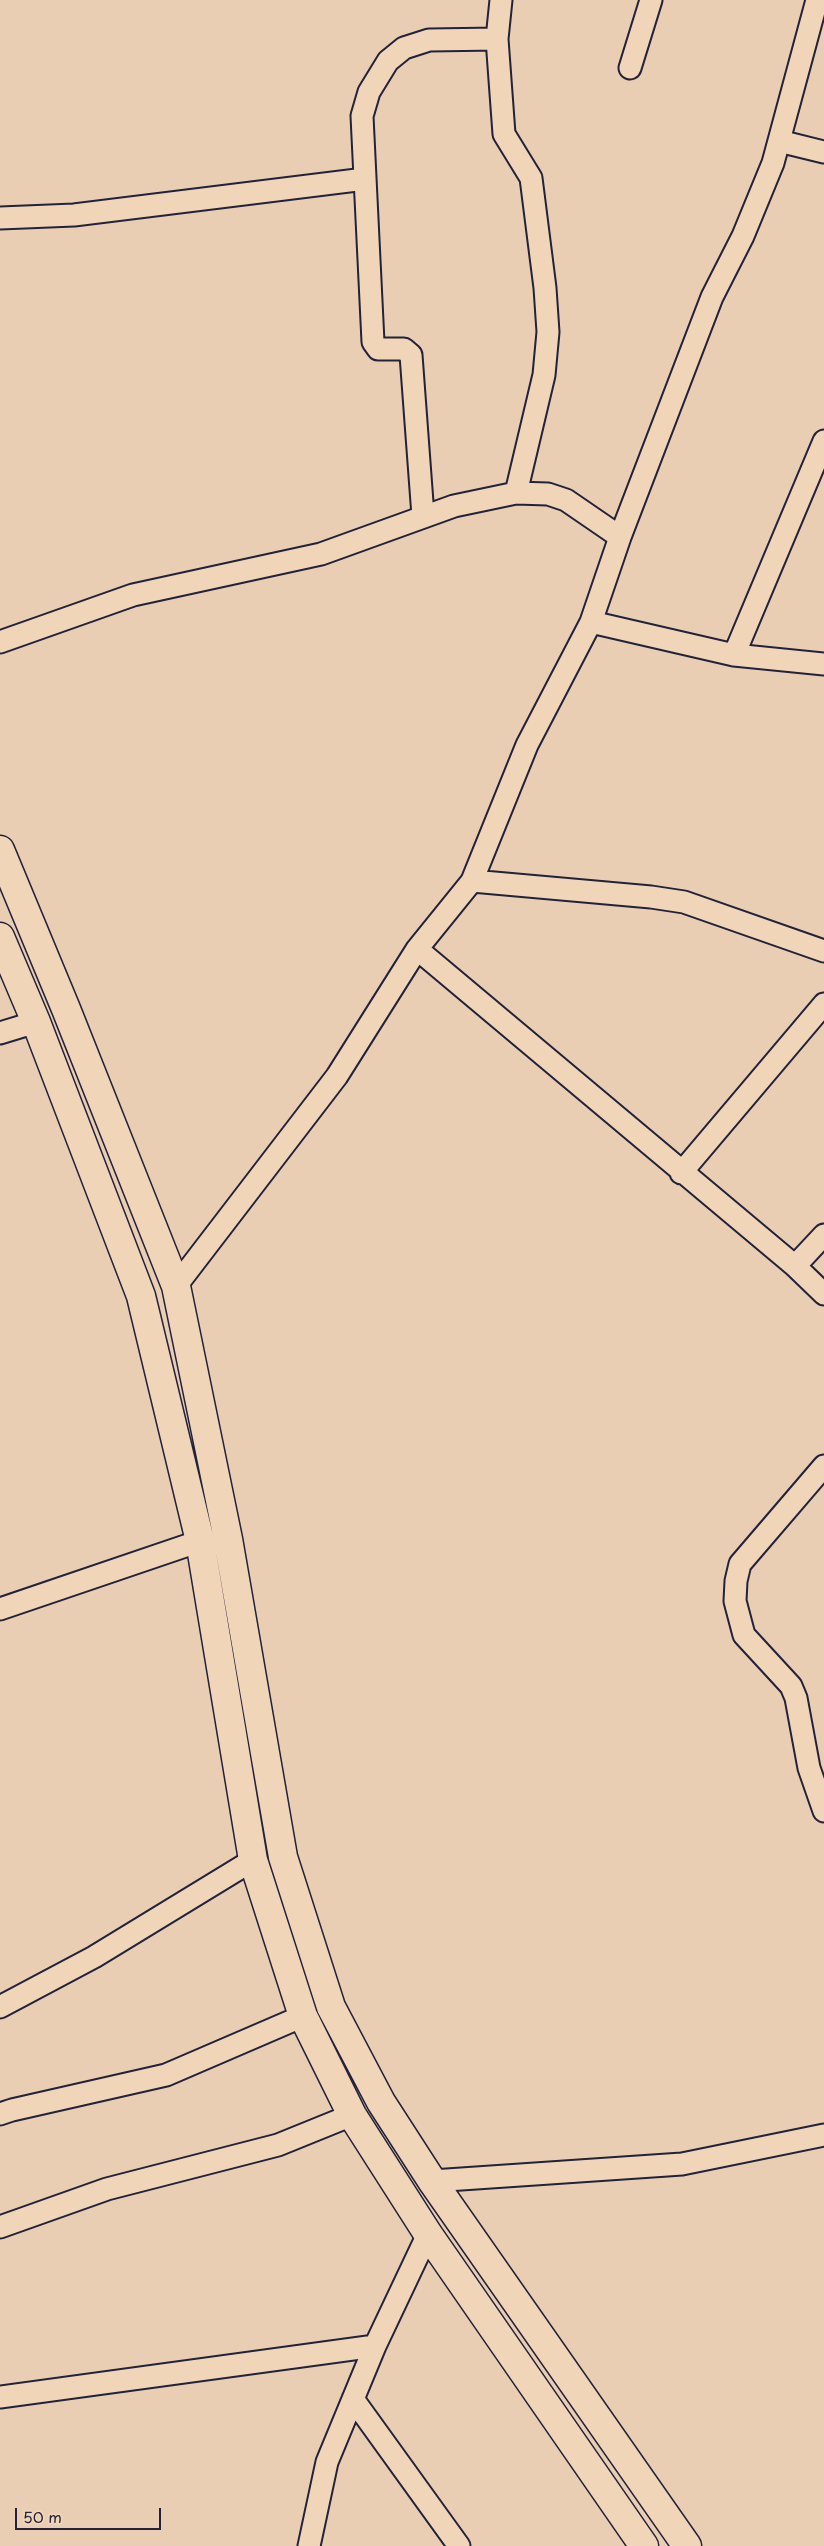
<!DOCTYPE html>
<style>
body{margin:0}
#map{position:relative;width:824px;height:2546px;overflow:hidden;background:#e9ceb3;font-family:"Playpen Sans",sans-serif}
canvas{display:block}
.scale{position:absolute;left:15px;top:2508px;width:146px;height:22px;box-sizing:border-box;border:2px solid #22223b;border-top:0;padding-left:6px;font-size:15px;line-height:18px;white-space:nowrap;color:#22223b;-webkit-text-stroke:4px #f1d5b8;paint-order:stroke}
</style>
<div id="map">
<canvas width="824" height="2546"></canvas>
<div class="scale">50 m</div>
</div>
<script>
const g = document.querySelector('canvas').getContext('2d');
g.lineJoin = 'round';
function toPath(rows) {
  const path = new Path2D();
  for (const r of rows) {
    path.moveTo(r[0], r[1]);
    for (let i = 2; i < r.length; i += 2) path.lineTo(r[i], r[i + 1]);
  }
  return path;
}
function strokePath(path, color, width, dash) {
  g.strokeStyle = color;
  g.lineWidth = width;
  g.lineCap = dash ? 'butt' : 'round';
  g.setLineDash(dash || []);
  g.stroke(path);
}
const minor = toPath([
 [501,0,497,39,504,134,531,178,545,288,548,332,544,375,516,493],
 [630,68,651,0],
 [779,141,824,152],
 [0,218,74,215,365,179],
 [423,516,411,355,404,349,378,349,373,342,362,116,369,92,388,61,404,48,429,40,497,39],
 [591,622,734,655,824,664],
 [0,642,133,595,321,554,454,506,516,493,548,494,566,500,620,537],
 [734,655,824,441],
 [472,881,651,897,684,902,824,951],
 [417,949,795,1266,824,1294],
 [0,1033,36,1022],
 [681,1173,824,1004],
 [795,1266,824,1235],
 [176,1286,337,1076,417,949,472,881,527,745,591,622,620,537,712,297,743,236,773,163,817,0],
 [824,1466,740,1564,736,1581,735,1601,744,1635,791,1686,796,1698,809,1768,824,1811],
 [0,1609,200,1541],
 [0,2007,94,1957,253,1860],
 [0,2114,12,2110,166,2075,303,2016],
 [432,2181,682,2164,824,2135],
 [0,2227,107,2189,278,2145,352,2115],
 [0,2397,375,2346],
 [353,2399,459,2546],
 [309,2546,327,2462,375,2346,428,2234]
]);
const tertiary = toPath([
 [0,850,66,1009,176,1286,228,1539,283,1857,331,2007,381,2102,432,2181,687,2546],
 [0,937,36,1022,141,1296,200,1541,253,1860,303,2016,352,2115,428,2234,644,2546]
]);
strokePath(minor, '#22223b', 25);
strokePath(tertiary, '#22223b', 31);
strokePath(minor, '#f1d5b8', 21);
strokePath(tertiary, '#f1d5b8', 28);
</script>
